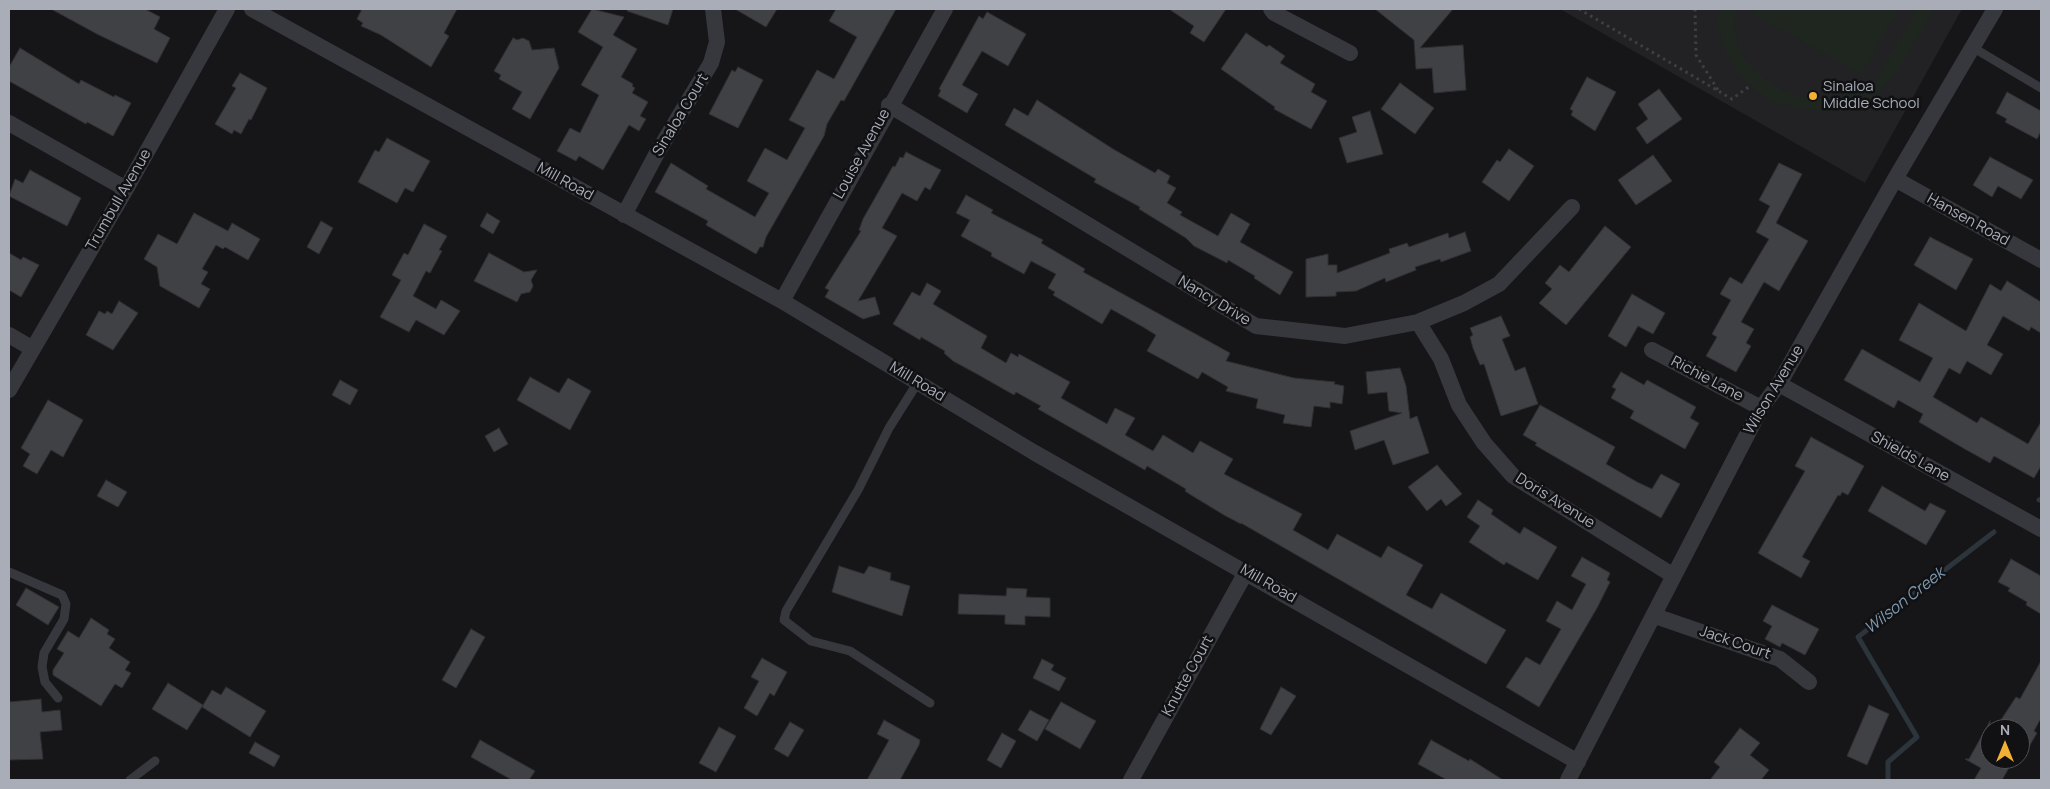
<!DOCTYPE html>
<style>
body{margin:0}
#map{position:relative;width:2050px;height:789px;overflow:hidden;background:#161618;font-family:Manrope,sans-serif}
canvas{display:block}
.frame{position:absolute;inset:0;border:10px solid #a8adb8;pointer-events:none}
.north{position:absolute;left:1980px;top:719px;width:50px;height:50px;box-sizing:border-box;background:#111113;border:1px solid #4d4f55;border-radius:50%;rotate:0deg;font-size:14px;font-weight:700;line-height:20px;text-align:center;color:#a8adb8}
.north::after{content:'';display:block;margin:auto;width:18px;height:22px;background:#f2b134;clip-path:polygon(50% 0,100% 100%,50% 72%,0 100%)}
</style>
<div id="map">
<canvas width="2050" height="789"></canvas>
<div class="frame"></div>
<div class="north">N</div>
</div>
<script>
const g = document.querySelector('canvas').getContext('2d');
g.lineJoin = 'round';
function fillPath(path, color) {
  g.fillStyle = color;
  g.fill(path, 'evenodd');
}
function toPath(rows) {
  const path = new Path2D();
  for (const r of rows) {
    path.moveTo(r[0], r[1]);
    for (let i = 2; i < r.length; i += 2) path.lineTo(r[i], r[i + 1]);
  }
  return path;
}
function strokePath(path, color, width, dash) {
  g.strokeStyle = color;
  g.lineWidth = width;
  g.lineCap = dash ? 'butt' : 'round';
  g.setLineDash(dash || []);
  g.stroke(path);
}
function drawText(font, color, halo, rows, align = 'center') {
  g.font = font + ' Manrope,sans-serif';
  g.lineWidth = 5;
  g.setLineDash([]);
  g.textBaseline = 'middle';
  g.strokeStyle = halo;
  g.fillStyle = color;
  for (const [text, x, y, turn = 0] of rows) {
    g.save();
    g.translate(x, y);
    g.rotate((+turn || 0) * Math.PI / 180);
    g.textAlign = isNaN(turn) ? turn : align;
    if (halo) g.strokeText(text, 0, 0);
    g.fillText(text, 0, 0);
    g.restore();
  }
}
const built = toPath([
 [1560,9,1962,9,1865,183]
]);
const green = toPath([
 [1719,9,1737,9,1734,23,1737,41,1745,59,1761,76,1778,88,1799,96,1821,99,1863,90,1878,78,1917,9,1934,9,1898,71,1871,100,1845,109,1822,112,1775,103,1756,91,1737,71,1725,51,1717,25],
 [1755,9,1898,9,1862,74,1752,14]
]);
const stream = toPath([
 [2039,500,2041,499],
 [1888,780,1888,762,1917,737,1858,637,1994,532]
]);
const building = toPath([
 [51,9,145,9,160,17,154,29,170,38,157,63,97,34,51,9],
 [362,9,457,9,444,33,449,36,431,67,381,35,361,26,363,23,357,19,362,9],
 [592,9,624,17,613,35,637,49,621,77,633,84,632,86,635,88,632,93,648,102,640,116,646,119,639,131,629,125,603,170,579,156,576,161,557,151,570,128,580,133,599,95,581,85,603,47,578,32,592,9],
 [628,9,673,9,668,25,627,11,628,9],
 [735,9,777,9,766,27,735,9],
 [836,9,896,9,844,101,841,100,827,124,824,136,766,237,763,247,760,247,756,254,706,225,708,221,655,192,671,163,708,186,706,189,755,217,769,193,747,181,765,148,787,160,805,128,789,120,817,70,834,79,857,37,829,21,836,9],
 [1169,9,1226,9,1204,42,1190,33,1194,26,1169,9],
 [1375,9,1453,9,1420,48,1463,45,1466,90,1434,93,1432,68,1416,69,1414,40,1375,9],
 [987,12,1026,34,1008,66,982,51,962,85,978,94,967,113,938,96,941,90,939,89,979,16,983,19,987,12],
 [1246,33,1267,47,1269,45,1285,56,1280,63,1315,84,1311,92,1327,101,1311,129,1274,109,1275,107,1221,69,1246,33],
 [513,38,517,40,523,38,529,41,532,50,554,48,559,68,530,119,512,109,522,92,499,79,501,75,494,71,513,38],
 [20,48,79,84,81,80,114,97,115,95,131,103,113,136,87,122,86,124,9,81,9,67,20,48],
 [738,67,763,80,738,128,709,114,732,70,735,72,738,67],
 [240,73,267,88,251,120,249,119,241,134,234,130,232,134,215,124,236,88,232,86,240,73],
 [1587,77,1616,92,1595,131,1571,115,1573,111,1570,109,1587,77],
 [1400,83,1434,108,1415,134,1381,109,1400,83],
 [1659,89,1682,119,1647,144,1636,128,1648,119,1638,104,1659,89],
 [2007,92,2041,111,2041,131,2037,139,2005,122,2007,119,1996,113,2007,92],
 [1037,100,1113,149,1155,173,1158,169,1170,176,1167,183,1176,188,1167,203,1182,212,1180,215,1218,236,1231,213,1250,224,1240,242,1293,272,1280,295,1254,278,1255,276,1228,260,1227,263,1194,246,1186,238,1139,209,1140,207,1094,182,1096,179,1005,125,1014,108,1028,116,1037,100],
 [1370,111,1383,154,1347,163,1339,138,1357,132,1352,117,1370,111],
 [387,138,430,161,413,192,405,188,397,203,358,182,375,150,379,152,387,138],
 [1509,149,1534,166,1509,201,1482,182,1497,160,1500,162,1509,149],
 [906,152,941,170,930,190,925,187,917,201,902,193,882,228,897,236,858,301,875,297,880,314,863,319,825,297,829,290,825,288,861,231,859,230,863,219,893,166,895,167,900,157,903,158,906,152],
 [1653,155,1672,181,1636,205,1618,180,1653,155],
 [1990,157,2033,180,2021,199,1998,186,1992,197,1973,185,1990,157],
 [1779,163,1802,174,1776,223,1808,241,1779,291,1764,282,1741,322,1754,329,1746,343,1751,346,1736,372,1706,356,1717,337,1712,334,1731,300,1720,294,1730,277,1742,284,1769,239,1756,232,1770,206,1759,200,1779,163],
 [30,170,81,198,67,226,9,196,15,179,23,183,30,170],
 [966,195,993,210,991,213,1043,240,1041,243,1085,269,1083,272,1230,353,1226,361,1294,378,1335,382,1334,384,1344,386,1342,404,1330,402,1330,408,1314,406,1311,427,1283,423,1285,415,1256,408,1258,399,1226,391,1228,387,1202,372,1198,379,1147,351,1156,335,1143,327,1111,309,1102,324,1053,295,1055,292,1048,288,1056,274,1031,261,1024,274,991,256,992,253,961,236,970,220,956,213,966,195],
 [194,213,228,231,232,223,260,239,248,260,225,247,223,249,216,245,202,269,208,272,201,284,210,289,199,308,160,286,157,267,144,259,158,234,177,244,194,213],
 [487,213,500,221,493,234,480,226,487,213],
 [321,221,333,228,319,254,307,247,321,221],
 [424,224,447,236,439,250,442,251,430,273,426,271,413,296,436,309,441,300,460,311,444,335,416,320,409,332,380,317,401,280,392,275,404,253,408,255,424,224],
 [1605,226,1631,247,1566,325,1539,303,1552,289,1545,283,1560,265,1569,272,1605,226],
 [1465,232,1471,251,1441,262,1440,259,1415,267,1416,270,1386,282,1385,278,1356,291,1336,292,1336,296,1306,297,1306,259,1328,254,1328,265,1337,265,1337,273,1390,253,1389,249,1407,243,1409,247,1448,233,1449,238,1465,232],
 [1930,237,1973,259,1956,290,1914,265,1930,237],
 [9,253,21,260,23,257,39,265,21,297,9,290,9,253],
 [489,253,524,272,537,270,531,280,533,286,530,292,521,294,517,302,474,281,489,253],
 [2007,281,2041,302,2041,333,2031,327,2029,331,2003,316,1987,345,2003,354,1991,375,1967,361,1960,374,1949,368,1933,397,1977,423,1981,417,2028,444,2041,422,2041,466,2034,478,1994,456,1990,463,1963,448,1919,422,1923,414,1898,400,1894,408,1844,380,1862,349,1920,382,1933,358,1899,340,1919,303,1966,331,1990,284,2001,291,2007,281],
 [927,283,941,291,933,304,987,336,981,348,1006,363,1011,353,1018,357,1019,354,1070,382,1061,398,1107,424,1115,408,1135,418,1125,435,1153,451,1163,435,1193,453,1200,441,1233,459,1224,474,1302,514,1293,530,1328,550,1337,534,1381,558,1388,546,1423,565,1406,595,1432,609,1441,593,1506,630,1486,664,1241,523,1241,524,1224,515,1191,495,1185,491,1186,489,1147,466,1145,470,1038,409,1041,406,1016,392,1014,395,977,374,953,361,944,353,945,351,921,337,920,340,893,324,912,292,920,296,927,283],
 [1632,294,1665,313,1653,334,1638,326,1626,347,1608,336,1632,294],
 [119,301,138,313,113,350,86,335,99,311,105,314,107,311,112,314,119,301],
 [1501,316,1510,336,1502,339,1515,371,1525,367,1538,404,1501,416,1484,364,1480,365,1473,348,1470,337,1473,335,1470,328,1501,316],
 [1400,368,1406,386,1410,419,1417,416,1429,453,1393,465,1384,440,1355,450,1350,431,1402,413,1389,411,1387,392,1368,394,1366,372,1400,368],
 [1621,372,1644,385,1647,380,1696,407,1690,418,1699,423,1685,449,1630,418,1634,411,1611,398,1616,389,1612,387,1621,372],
 [530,377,559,393,568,378,591,391,570,430,517,400,530,377],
 [340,380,358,390,350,405,332,395,340,380],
 [48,400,83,420,63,457,51,450,37,474,23,466,30,454,21,448,48,400],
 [1540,405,1615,447,1606,464,1637,482,1652,489,1661,474,1680,484,1661,518,1545,451,1535,445,1537,443,1523,435,1540,405],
 [499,428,508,444,494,452,485,436,499,428],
 [1811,437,1864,466,1848,495,1842,492,1840,496,1838,495,1802,557,1810,561,1801,578,1758,553,1805,471,1795,466,1811,437],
 [1437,465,1462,494,1446,506,1441,499,1427,511,1408,487,1437,465],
 [106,480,127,492,118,507,97,496,106,480],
 [1882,486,1925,511,1930,503,1946,511,1926,545,1868,511,1882,486],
 [1478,500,1493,510,1491,514,1520,534,1524,527,1557,547,1538,580,1506,562,1504,565,1469,542,1480,526,1467,517,1478,500],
 [1582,557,1610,573,1607,580,1610,582,1597,608,1539,707,1506,687,1526,657,1540,665,1561,629,1546,621,1557,601,1572,610,1586,584,1571,576,1582,557],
 [2011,559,2041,576,2041,614,2026,605,2027,602,2008,591,2010,588,1998,582,2011,559],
 [839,566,864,574,869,566,891,573,890,580,910,586,902,616,832,592,839,566],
 [26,588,59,607,48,625,16,605,26,588],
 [1007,588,1027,589,1026,597,1050,598,1050,617,1025,616,1025,625,1005,624,1005,615,958,614,959,594,1006,596,1007,588],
 [1772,605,1819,629,1805,655,1782,643,1780,647,1765,639,1772,626,1763,621,1772,605],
 [91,618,109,630,107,634,115,639,109,648,130,662,125,670,131,673,122,688,115,684,101,706,53,675,53,670,64,653,57,649,68,631,79,638,91,618],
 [471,629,485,637,456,688,442,680,471,629],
 [762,658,787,672,774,696,770,693,757,716,744,708,759,681,751,677,762,658],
 [1042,659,1054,665,1051,670,1066,678,1059,691,1033,678,1042,659],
 [2041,661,2041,718,2034,731,2037,733,2020,762,2020,729,1995,729,2016,697,2020,699,2041,661],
 [168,683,203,705,187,730,152,709,168,683],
 [226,687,266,711,250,737,202,707,212,690,221,695,226,687],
 [1281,687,1296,696,1271,735,1260,729,1281,687],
 [41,699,42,712,60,710,62,730,40,732,43,759,9,760,9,702,41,699],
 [1061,702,1096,721,1080,749,1045,729,1061,702],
 [1869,705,1889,714,1867,765,1847,756,1869,705],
 [1030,710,1049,720,1037,741,1018,730,1030,710],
 [884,720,920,740,919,745,900,780,867,780,889,740,877,734,884,720],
 [1990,721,1990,759,2014,759,2002,780,1974,780,1981,768,1965,759,1969,759,1990,721],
 [790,722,804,730,788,757,774,749,790,722],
 [719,727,736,736,716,772,699,763,719,727],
 [1740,728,1760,743,1750,755,1769,770,1761,780,1710,780,1720,767,1714,762,1740,728],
 [1002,733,1016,741,1001,768,987,760,1002,733],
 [480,740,535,771,529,780,512,780,471,757,480,740],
 [1431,740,1469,761,1470,759,1503,780,1447,780,1418,764,1431,740],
 [255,742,280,756,274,767,249,753,255,742]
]);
const path = toPath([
 [1579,9,1732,99,1750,86],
 [1695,9,1696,55,1718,90]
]);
const service = toPath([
 [1972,47,2041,88],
 [918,382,889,428,858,490,786,611,784,620,811,641,850,651,930,703],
 [9,572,62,595,66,604,64,619,44,653,42,667,45,682,58,698],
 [130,780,155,761]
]);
const minor = toPath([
 [252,9,782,301,1035,453,1578,762],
 [1271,9,1274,13,1350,53],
 [889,105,1256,326,1345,336,1418,322,1464,303,1499,284,1572,207],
 [9,123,126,189],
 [1895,179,2041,260],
 [624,215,657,153,711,63,717,42,713,9],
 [782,301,945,9],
 [1418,322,1441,359,1459,405,1484,443,1513,476,1674,576],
 [9,335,33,349],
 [1652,350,1761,408],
 [1779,384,2041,529],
 [9,390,126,189,227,9],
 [1655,616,1780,659,1809,682],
 [1131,780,1246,572],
 [1568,780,1761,408,1779,384,1895,179,1995,9]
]);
const markers = [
 [1813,96,5,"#f2b134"]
];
const poiNames = [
 ["Sinaloa",1823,87],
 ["Middle School",1823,104]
];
const streetNames = [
 ["Sinaloa Court",681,115,-59],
 ["Louise Avenue",862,154,-61],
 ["Mill Road",565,182,29],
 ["Trumbull Avenue",119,200,-60],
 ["Hansen Road",1968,220,29],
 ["Nancy Drive",1214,301,31],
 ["Richie Lane",1707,379,28],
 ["Mill Road",917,382,31],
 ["Wilson Avenue",1774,390,-59],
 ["Shields Lane",1910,457,29],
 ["Doris Avenue",1555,501,32],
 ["Mill Road",1268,584,30],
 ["Jack Court",1735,643,19],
 ["Knutte Court",1188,676,-61]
];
const waterNames = [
 ["Wilson Creek",1905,601,-38]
];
fillPath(built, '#222225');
fillPath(green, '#1e261f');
strokePath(stream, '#2c353c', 5);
fillPath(building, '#404145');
strokePath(building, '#303034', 1);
strokePath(path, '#3d3f44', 3, [2.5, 4]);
strokePath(service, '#37383d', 9);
strokePath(minor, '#37383d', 16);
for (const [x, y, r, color] of markers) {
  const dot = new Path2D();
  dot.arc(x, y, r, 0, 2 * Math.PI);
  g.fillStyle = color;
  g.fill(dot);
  strokePath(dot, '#111113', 2);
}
drawText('15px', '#a8adb8', '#111113', poiNames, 'left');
drawText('15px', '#a8adb8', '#111113', streetNames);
drawText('italic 16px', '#7f9bb3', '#111113', waterNames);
</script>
